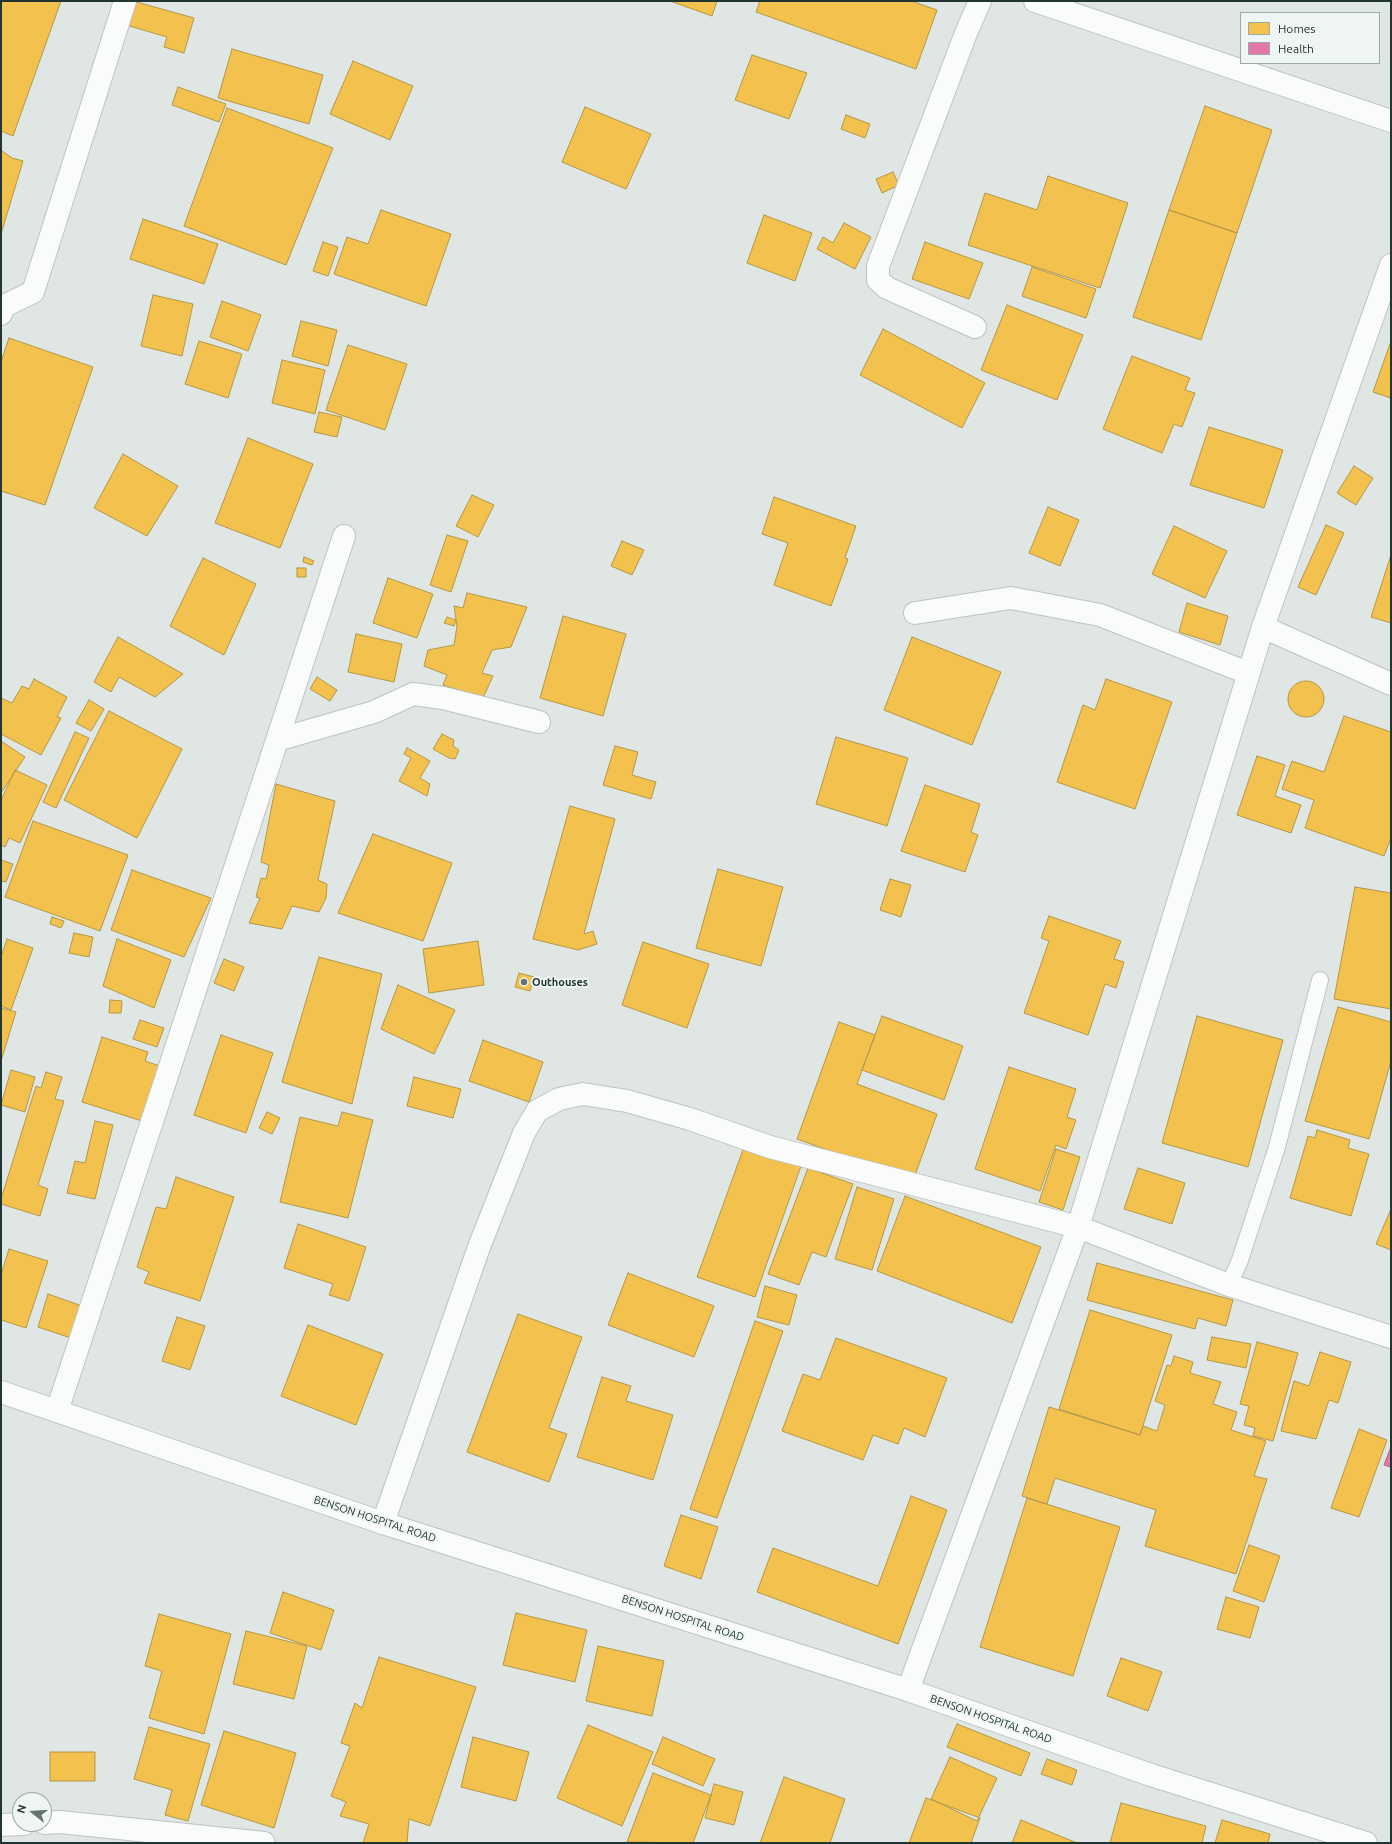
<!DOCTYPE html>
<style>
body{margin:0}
#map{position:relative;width:1392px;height:1844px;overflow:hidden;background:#e0e6e4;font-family:Ubuntu,sans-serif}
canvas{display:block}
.frame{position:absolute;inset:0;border:2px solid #213633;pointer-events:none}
.legend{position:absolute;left:1240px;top:12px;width:140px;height:52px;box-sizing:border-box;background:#eef5f2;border:1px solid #9ca9a6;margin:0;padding:5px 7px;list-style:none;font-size:12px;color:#213633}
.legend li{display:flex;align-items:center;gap:8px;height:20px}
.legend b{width:20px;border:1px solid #9ca9a6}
.north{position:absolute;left:12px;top:1792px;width:40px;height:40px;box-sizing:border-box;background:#eef5f2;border:1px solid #9ca9a6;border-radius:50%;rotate:287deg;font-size:11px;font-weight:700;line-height:16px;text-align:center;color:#213633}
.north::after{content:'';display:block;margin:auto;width:14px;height:18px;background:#647471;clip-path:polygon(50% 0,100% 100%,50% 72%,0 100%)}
</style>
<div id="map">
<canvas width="1392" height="1844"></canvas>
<div class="frame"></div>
<ul class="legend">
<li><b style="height:11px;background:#f2c14e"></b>Homes</li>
<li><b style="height:11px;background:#e377a8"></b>Health</li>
</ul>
<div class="north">N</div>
</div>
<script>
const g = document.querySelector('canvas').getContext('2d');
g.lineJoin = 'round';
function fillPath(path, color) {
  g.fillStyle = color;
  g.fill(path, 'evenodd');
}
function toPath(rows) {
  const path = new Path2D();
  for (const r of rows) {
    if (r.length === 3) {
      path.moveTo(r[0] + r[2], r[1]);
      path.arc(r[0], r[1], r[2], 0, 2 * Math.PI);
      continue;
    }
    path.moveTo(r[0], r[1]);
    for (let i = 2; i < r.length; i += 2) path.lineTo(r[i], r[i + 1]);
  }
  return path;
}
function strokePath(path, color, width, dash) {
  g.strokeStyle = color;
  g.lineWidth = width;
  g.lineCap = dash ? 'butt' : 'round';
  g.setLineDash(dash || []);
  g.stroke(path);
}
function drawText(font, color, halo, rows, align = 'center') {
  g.font = font + ' Ubuntu,sans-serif';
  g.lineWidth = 4;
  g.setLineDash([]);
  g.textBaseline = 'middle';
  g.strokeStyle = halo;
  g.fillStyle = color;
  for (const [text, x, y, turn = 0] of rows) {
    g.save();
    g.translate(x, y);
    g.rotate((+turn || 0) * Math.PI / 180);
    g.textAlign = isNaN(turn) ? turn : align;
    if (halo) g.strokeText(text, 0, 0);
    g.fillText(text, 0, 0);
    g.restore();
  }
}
const homes = toPath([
 [1,1,61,1,13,136,1,131,1,1],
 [133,1,194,18,184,53,164,47,167,37,126,25,133,1],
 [670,1,717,1,712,16,670,1],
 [760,1,911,1,937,10,916,69,756,12,760,1],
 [232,49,323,75,309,124,218,98,232,49],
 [752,55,807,73,789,119,735,100,752,55],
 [353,61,413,86,390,140,330,114,353,61],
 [178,87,226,104,219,122,172,105,178,87],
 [1205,106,1272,130,1237,233,1169,210,1205,106],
 [585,107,651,134,626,189,562,162,585,107],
 [227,108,333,148,286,265,184,226,227,108],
 [846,115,870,124,865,138,841,129,846,115],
 [1,150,12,158,23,161,1,234,1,150],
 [893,172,899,185,882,193,876,179,893,172],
 [1048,176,1128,203,1100,288,968,245,985,193,1037,210,1048,176],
 [381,210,451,234,426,306,334,274,347,237,368,244,381,210],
 [1169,210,1237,233,1201,340,1133,317,1169,210],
 [764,215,812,233,795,281,747,263,764,215],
 [143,219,218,244,204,284,130,259,143,219],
 [844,223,871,237,855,269,817,249,823,237,833,243,844,223],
 [323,242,338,247,328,276,313,271,323,242],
 [925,242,983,263,969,299,912,279,925,242],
 [1032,267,1096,289,1086,318,1022,296,1032,267],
 [153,295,193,304,182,356,141,346,153,295],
 [222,301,261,315,248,351,210,337,222,301],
 [1007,305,1083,335,1057,400,981,370,1007,305],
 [301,321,337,330,328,366,292,356,301,321],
 [883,329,985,383,962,428,860,375,883,329],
 [9,338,93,367,45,505,1,491,1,362,9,338],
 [199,341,242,354,228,398,185,384,199,341],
 [1391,341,1391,398,1373,392,1391,341],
 [348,345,407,364,385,430,326,410,348,345],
 [1132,356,1190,378,1185,390,1195,393,1182,427,1174,424,1162,453,1103,429,1132,356],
 [282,360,325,370,315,414,272,403,282,360],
 [319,412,342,417,337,437,314,432,319,412],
 [1209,427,1283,450,1264,508,1190,485,1209,427],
 [248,438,313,464,280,548,215,523,248,438],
 [123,454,178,486,147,536,94,508,123,454],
 [1354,466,1373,478,1356,505,1337,493,1354,466],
 [472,495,494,505,478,537,456,526,472,495],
 [774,497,856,526,845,558,848,559,831,606,774,585,788,543,762,534,774,497],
 [1048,507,1079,520,1060,566,1029,553,1048,507],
 [1326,525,1344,533,1316,595,1298,587,1326,525],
 [1174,526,1227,551,1205,598,1152,574,1174,526],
 [447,535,468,541,451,592,430,585,447,535],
 [622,541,644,550,632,575,611,566,622,541],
 [1391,555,1391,623,1371,617,1391,555],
 [304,557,314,561,312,565,303,562,304,557],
 [203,558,256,584,224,655,170,626,203,558],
 [297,568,306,568,306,577,297,577,297,568],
 [388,578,433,594,417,638,373,623,388,578],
 [467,593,527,607,511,647,492,650,482,673,493,676,483,698,443,685,447,675,424,666,428,650,454,645,457,626,454,606,463,608,467,593],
 [1187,603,1228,616,1220,645,1179,632,1187,603],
 [563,616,626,634,603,716,540,698,563,616],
 [447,617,456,620,454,626,444,623,447,617],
 [356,634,402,644,394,682,348,672,356,634],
 [118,637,183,674,155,697,119,677,111,692,94,682,118,637],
 [912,637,1001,672,972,745,884,710,912,637],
 [317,677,337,690,330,701,310,689,317,677],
 [34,679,67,697,57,717,61,718,41,755,1,734,1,698,12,703,22,686,29,689,34,679],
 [1106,679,1172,702,1135,809,1057,782,1083,705,1095,710,1106,679],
 [1306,699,18],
 [89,700,104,709,91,731,76,723,89,700],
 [109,711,182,749,137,838,64,800,109,711],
 [1344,716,1391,732,1391,838,1384,856,1305,828,1314,800,1282,789,1292,761,1324,772,1344,716],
 [75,732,89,738,56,808,43,802,75,732],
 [442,734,454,740,453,746,459,750,455,759,449,758,433,749,442,734],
 [836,737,908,758,887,826,816,804,836,737],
 [1,741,25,757,1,793,1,741],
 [615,746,638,752,632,775,656,782,651,799,603,785,615,746],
 [407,748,430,761,420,778,430,784,427,796,399,781,411,758,404,754,407,748],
 [1257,756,1285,765,1275,796,1301,805,1291,833,1237,815,1257,756],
 [15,770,47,785,20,843,9,838,5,847,1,845,1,800,15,770],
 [276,784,335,801,318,880,327,884,326,898,319,912,292,906,282,929,249,923,260,898,256,897,261,878,266,879,269,865,261,862,276,784],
 [925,785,980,804,971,832,978,835,965,872,901,851,925,785],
 [570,806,615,819,584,934,593,931,597,944,578,950,533,939,570,806],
 [33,821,128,855,100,931,5,897,33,821],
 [373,834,452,863,423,941,338,913,373,834],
 [1,860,13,864,6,882,1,881,1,860],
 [718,869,783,887,761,966,696,948,718,869],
 [132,870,211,898,184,957,111,930,132,870],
 [890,879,911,885,901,917,880,910,890,879],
 [1355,887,1391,893,1391,1009,1334,999,1355,887],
 [1049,916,1121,941,1114,959,1124,962,1116,988,1105,984,1088,1035,1024,1013,1049,941,1041,938,1049,916],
 [52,917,64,921,61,928,50,924,52,917],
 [74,933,93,937,89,957,69,953,74,933],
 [7,939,33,948,11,1010,1,1006,1,957,7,939],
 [117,939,171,960,154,1008,103,986,117,939],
 [478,941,484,985,429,993,423,949,478,941],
 [643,942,709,964,687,1028,622,1005,643,942],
 [319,957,382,974,352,1104,282,1082,319,957],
 [224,959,244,967,234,991,214,983,224,959],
 [519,973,534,977,530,991,515,987,519,973],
 [398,985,455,1010,434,1054,381,1029,398,985],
 [110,1000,122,1001,121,1013,109,1013,110,1000],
 [1338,1007,1391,1022,1391,1061,1369,1139,1305,1121,1338,1007],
 [1,1008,16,1012,1,1061,1,1008],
 [882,1016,963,1046,944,1100,862,1070,882,1016],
 [1197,1016,1283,1040,1248,1167,1162,1143,1197,1016],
 [140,1020,164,1028,157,1047,133,1039,140,1020],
 [839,1022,875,1035,857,1084,937,1114,913,1181,797,1139,839,1022],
 [221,1035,273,1053,246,1133,194,1115,221,1035],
 [102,1037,148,1052,145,1061,160,1066,142,1121,82,1102,102,1037],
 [483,1040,543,1062,529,1102,469,1081,483,1040],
 [1009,1067,1076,1089,1067,1117,1076,1120,1066,1149,1056,1145,1040,1191,975,1169,1009,1067],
 [11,1070,35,1077,25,1112,1,1105,11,1070],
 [46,1072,62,1077,55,1099,64,1101,38,1185,48,1189,40,1216,1,1204,1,1199,36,1086,41,1088,46,1072],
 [414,1077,461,1089,453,1118,407,1106,414,1077],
 [267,1112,280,1118,272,1134,259,1128,267,1112],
 [342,1112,373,1120,348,1218,280,1202,300,1117,338,1126,342,1112],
 [95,1121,113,1125,95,1199,67,1193,75,1161,85,1163,95,1121],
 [1317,1130,1350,1140,1348,1148,1369,1154,1351,1216,1290,1198,1308,1136,1315,1138,1317,1130],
 [744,1147,801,1166,755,1297,697,1277,744,1147],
 [1056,1149,1080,1157,1063,1210,1039,1202,1056,1149],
 [808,1168,853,1184,826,1257,812,1252,799,1285,768,1274,808,1168],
 [1138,1168,1185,1183,1172,1224,1124,1209,1138,1168],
 [176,1177,234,1197,200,1301,144,1283,149,1272,137,1267,156,1207,166,1209,176,1177],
 [857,1187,894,1199,872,1270,835,1259,857,1187],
 [905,1196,1041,1247,1012,1323,877,1271,905,1196],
 [1391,1209,1391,1250,1376,1244,1391,1209],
 [298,1224,366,1247,349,1301,329,1295,333,1284,284,1268,298,1224],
 [9,1249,48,1261,26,1328,1,1320,1,1275,9,1249],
 [1097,1263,1233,1300,1226,1326,1198,1318,1195,1329,1087,1300,1097,1263],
 [628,1273,714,1306,694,1357,608,1325,628,1273],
 [765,1286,797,1295,789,1325,757,1317,765,1286],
 [48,1294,85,1307,74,1339,38,1327,48,1294],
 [1090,1310,1172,1335,1140,1435,1059,1409,1090,1310],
 [518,1314,582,1337,549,1428,567,1434,549,1482,467,1452,518,1314],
 [177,1317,205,1326,190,1370,162,1361,177,1317],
 [755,1321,783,1331,717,1518,690,1509,755,1321],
 [308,1325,383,1354,356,1425,281,1396,308,1325],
 [1212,1337,1251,1344,1246,1368,1207,1360,1212,1337],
 [836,1338,947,1378,925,1437,904,1428,898,1444,873,1435,863,1460,782,1431,803,1374,820,1380,836,1338],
 [1257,1342,1298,1353,1273,1441,1253,1436,1255,1428,1244,1425,1249,1406,1240,1404,1257,1342],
 [1320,1352,1351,1362,1338,1403,1329,1400,1316,1439,1281,1431,1294,1381,1309,1386,1320,1352],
 [1174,1356,1193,1362,1190,1373,1221,1382,1213,1404,1237,1412,1231,1430,1266,1441,1254,1476,1267,1479,1236,1574,1145,1546,1156,1510,1055,1478,1047,1504,1022,1496,1049,1407,1140,1435,1143,1426,1157,1431,1165,1405,1155,1401,1167,1365,1171,1366,1174,1356],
 [602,1377,631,1386,626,1401,673,1415,653,1480,577,1457,602,1377],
 [1359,1429,1387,1440,1359,1517,1331,1508,1359,1429],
 [911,1496,947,1510,898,1644,757,1592,773,1548,878,1586,911,1496],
 [1027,1498,1120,1527,1073,1676,980,1647,1027,1498],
 [681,1515,718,1527,701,1579,664,1566,681,1515],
 [1249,1545,1280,1556,1264,1602,1233,1591,1249,1545],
 [283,1592,334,1610,321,1650,270,1633,283,1592],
 [1226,1597,1259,1607,1250,1638,1217,1629,1226,1597],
 [516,1613,587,1630,575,1682,503,1665,516,1613],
 [159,1614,231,1634,204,1734,149,1718,162,1671,145,1666,159,1614],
 [246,1631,307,1646,294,1699,233,1684,246,1631],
 [598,1646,664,1661,652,1716,586,1701,598,1646],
 [379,1657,476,1687,430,1826,409,1819,407,1843,363,1843,369,1824,340,1816,346,1802,331,1796,350,1746,341,1743,355,1703,362,1708,379,1657],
 [1121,1658,1162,1672,1148,1711,1107,1696,1121,1658],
 [957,1724,1030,1753,1021,1776,947,1747,957,1724],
 [588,1725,653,1752,622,1826,557,1798,588,1725],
 [149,1727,210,1744,188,1821,165,1815,172,1790,134,1779,149,1727],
 [224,1731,296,1753,274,1828,201,1805,224,1731],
 [473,1737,529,1752,516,1801,461,1787,473,1737],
 [663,1737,715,1759,703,1786,652,1764,663,1737],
 [50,1752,95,1752,95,1781,50,1781,50,1752],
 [950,1757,997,1778,977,1821,931,1799,950,1757],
 [1047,1759,1077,1770,1072,1785,1041,1774,1047,1759],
 [653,1773,711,1795,693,1843,627,1842,653,1773],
 [784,1777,845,1799,830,1843,760,1843,784,1777],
 [714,1784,743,1792,734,1825,705,1818,714,1784],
 [926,1798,980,1818,971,1843,909,1843,926,1798],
 [1121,1803,1206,1826,1202,1843,1110,1843,1121,1803],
 [1021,1820,1077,1843,1012,1843,1021,1820],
 [1222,1820,1270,1834,1268,1843,1215,1843,1222,1820]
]);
const health = toPath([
 [1391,1447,1391,1467,1384,1465,1391,1447]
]);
const lane = toPath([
 [1229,1285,1240,1260,1277,1147,1320,980]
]);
const street = toPath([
 [1035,1,1391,121],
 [1391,265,1263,627,1391,684],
 [1,314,4,306,33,292,125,1],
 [975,327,887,288,878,280,878,266,966,33,980,1],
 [915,613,1011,598,1100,615,1248,673],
 [277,740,374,712,413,694,443,698,539,722],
 [57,1411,344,536],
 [383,1523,479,1247,524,1133,537,1111,559,1099,583,1094,627,1101,690,1119,770,1147,1078,1227,1229,1285,1391,1337],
 [908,1690,1078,1227,1263,627],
 [44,1823,60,1822,264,1843],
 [1,1825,24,1824]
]);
const secondary = toPath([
 [1,1392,383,1523,908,1690,1151,1775,1366,1843]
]);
const markers = [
 [524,982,4,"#647471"]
];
const poiNames = [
 ["Outhouses",532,982]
];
const streetNames = [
 ["BENSON HOSPITAL ROAD",375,1519,18],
 ["BENSON HOSPITAL ROAD",683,1618,18],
 ["BENSON HOSPITAL ROAD",991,1719,19]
];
fillPath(homes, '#f2c14e');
strokePath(homes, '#b39746', 1);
fillPath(health, '#e377a8');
strokePath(health, '#a96485', 1);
strokePath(lane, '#bdc3c1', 18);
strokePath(street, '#bdc3c1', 24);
strokePath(secondary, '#bcc3c1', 24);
strokePath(lane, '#fafbfb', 16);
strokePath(street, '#fafbfb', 22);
strokePath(secondary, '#fafbfb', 22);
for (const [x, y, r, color] of markers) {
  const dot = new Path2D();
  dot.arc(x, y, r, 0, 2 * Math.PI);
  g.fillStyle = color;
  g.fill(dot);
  strokePath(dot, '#eef5f2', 1.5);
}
drawText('bold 11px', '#213633', '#eef5f2', poiNames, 'left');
drawText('11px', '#213633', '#eef5f2', streetNames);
</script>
